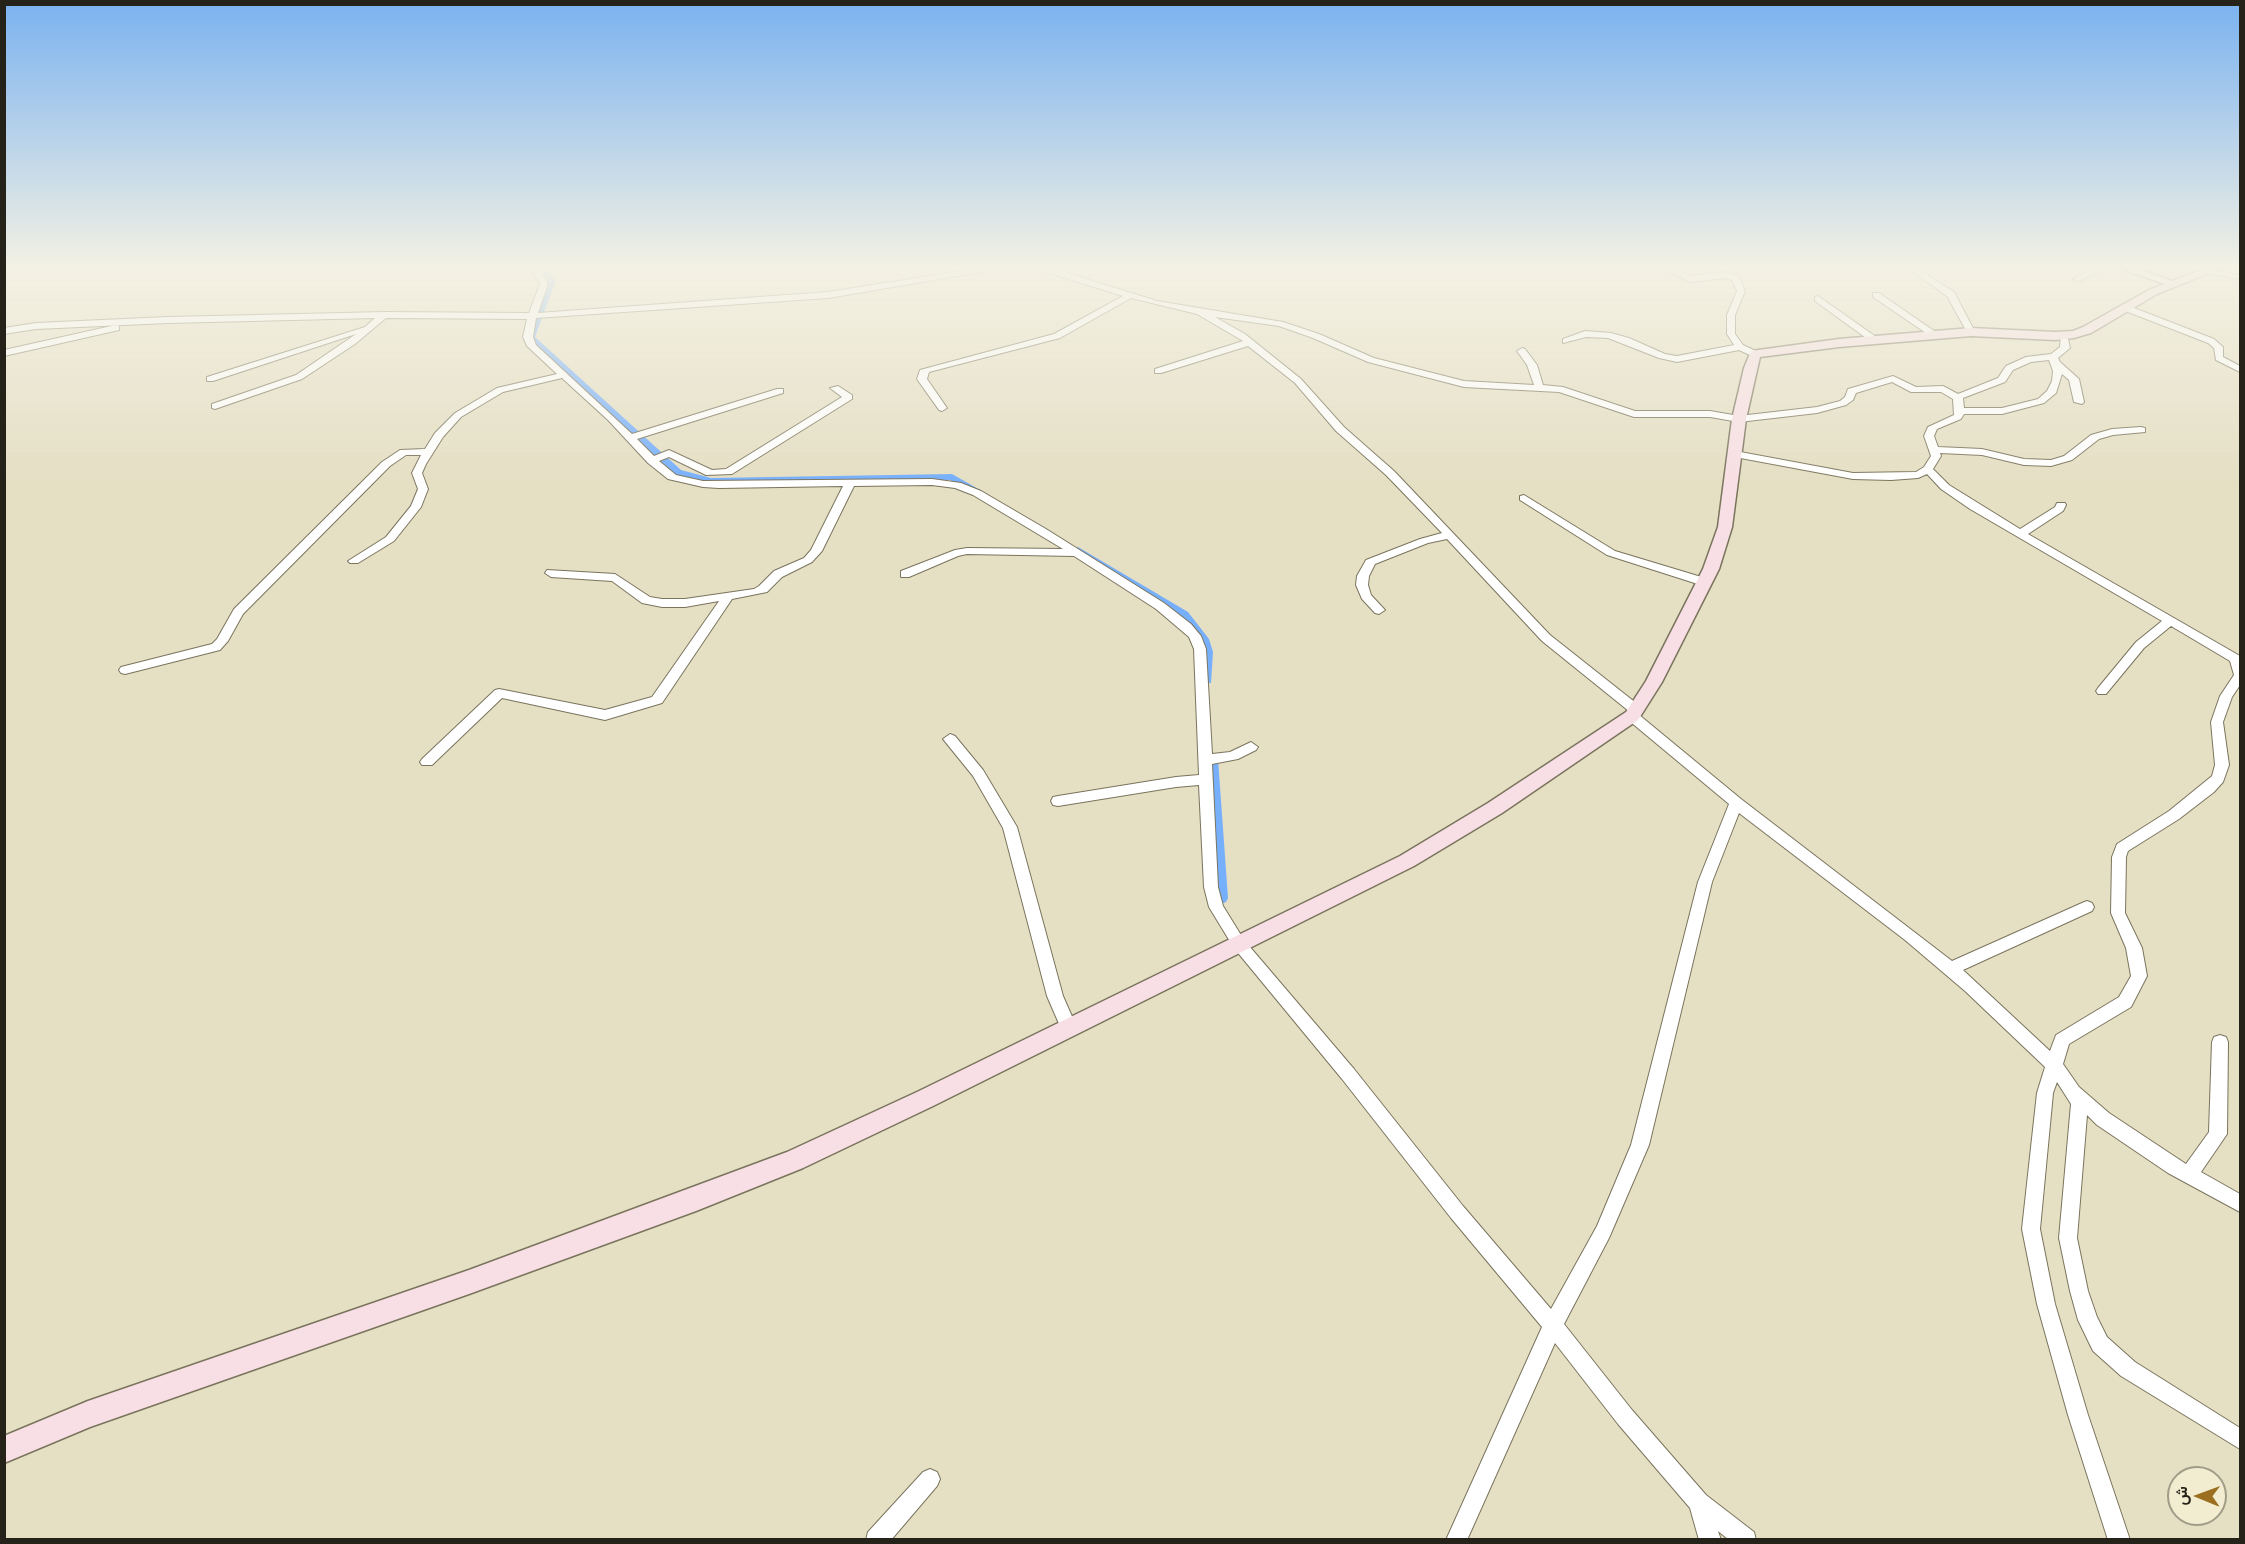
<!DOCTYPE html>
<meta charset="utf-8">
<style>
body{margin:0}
#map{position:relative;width:2245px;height:1544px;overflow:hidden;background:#e5dfc4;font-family:"Noto Sans",Vazirmatn,sans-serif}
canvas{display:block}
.frame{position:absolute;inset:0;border:6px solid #252319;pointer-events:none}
.north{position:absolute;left:2167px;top:1466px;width:60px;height:60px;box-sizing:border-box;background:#f2ecd1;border:2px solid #a09c87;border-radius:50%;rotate:271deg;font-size:16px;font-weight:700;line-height:24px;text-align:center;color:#252319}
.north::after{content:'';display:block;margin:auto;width:21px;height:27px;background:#9c6e1f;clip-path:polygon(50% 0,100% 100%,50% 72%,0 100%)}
</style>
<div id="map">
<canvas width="2245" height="1544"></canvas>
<div class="frame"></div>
<div class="north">ش</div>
</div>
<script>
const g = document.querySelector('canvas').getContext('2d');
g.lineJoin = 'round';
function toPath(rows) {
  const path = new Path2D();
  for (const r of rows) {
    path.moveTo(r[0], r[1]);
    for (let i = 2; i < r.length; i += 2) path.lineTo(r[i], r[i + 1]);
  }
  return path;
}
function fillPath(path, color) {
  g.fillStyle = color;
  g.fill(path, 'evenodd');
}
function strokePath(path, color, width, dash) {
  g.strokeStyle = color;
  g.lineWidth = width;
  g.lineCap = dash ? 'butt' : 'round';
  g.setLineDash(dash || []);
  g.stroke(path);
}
const canal = toPath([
 [538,269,546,269,556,280,535,337,681,470,711,478,952,474,989,495,988,497,980,497,950,480,711,484,673,474,525,338,548,280,538,269],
 [1078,547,1188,612,1209,639,1213,652,1211,683,1203,683,1201,680,1201,652,1197,640,1180,618,1074,552,1072,550,1078,547],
 [1211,754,1218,759,1228,898,1226,902,1221,904,1216,902,1214,898,1204,759,1211,754]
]);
const minor = toPath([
 [531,269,539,269,548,284,538,313,828,292,974,269,991,269,987,271,828,298,536,318,533,337,536,345,632,434,777,389,783,389,783,393,637,439,654,456,669,450,712,470,726,469,842,397,830,388,838,386,852,395,852,399,732,474,706,475,669,457,659,461,676,475,703,481,932,479,961,483,981,491,1046,529,1164,603,1191,624,1201,636,1206,649,1212,754,1230,752,1251,742,1258,747,1256,750,1238,759,1212,764,1218,887,1223,906,1244,940,1354,1069,1463,1206,1551,1309,1597,1226,1631,1145,1698,882,1729,804,1627,719,1626,716,1630,712,1542,641,1447,539,1428,543,1375,564,1369,576,1368,585,1371,595,1385,610,1379,614,1375,613,1362,599,1356,585,1357,576,1366,560,1420,539,1442,533,1386,475,1336,431,1295,383,1248,346,1161,373,1155,373,1155,369,1243,341,1197,314,1131,298,1060,338,929,372,927,379,947,408,942,411,939,410,917,379,920,370,1054,334,1123,296,1043,271,1042,269,1054,269,1157,301,1283,322,1319,334,1374,358,1464,381,1534,385,1527,365,1517,351,1522,348,1525,349,1537,365,1543,385,1563,387,1635,411,1710,411,1739,416,1817,407,1840,401,1845,397,1848,389,1893,376,1916,387,1943,386,1958,394,1998,378,2006,366,2026,357,2051,354,2060,347,2061,334,2067,334,2070,348,2058,358,2060,362,2079,379,2084,402,2082,404,2074,402,2069,380,2062,374,2056,393,2044,403,2002,414,1964,414,1961,419,1937,429,1934,436,1938,447,1982,449,2024,459,2051,460,2064,456,2091,435,2112,429,2141,427,2145,428,2145,432,2113,435,2099,439,2072,460,2051,466,2024,465,1982,455,1940,453,1941,456,1933,469,1949,485,2020,529,2055,507,2057,503,2065,503,2066,505,2063,511,2028,534,2240,656,2240,685,2232,697,2223,722,2229,765,2223,782,2214,792,2179,819,2128,851,2126,857,2125,913,2142,948,2147,976,2131,1007,2069,1044,2063,1064,2079,1087,2109,1113,2186,1164,2209,1132,2212,1042,2214,1037,2220,1035,2226,1037,2228,1042,2227,1134,2201,1172,2240,1194,2240,1212,2168,1173,2097,1125,2087,1115,2077,1238,2088,1291,2097,1317,2107,1337,2135,1362,2240,1428,2240,1449,2121,1376,2093,1351,2078,1320,2070,1291,2059,1238,2071,1104,2057,1082,2053,1093,2040,1229,2055,1304,2088,1415,2130,1540,2108,1540,2068,1415,2037,1304,2022,1229,2037,1093,2045,1067,1965,991,1905,940,1739,813,1712,882,1649,1145,1609,1238,1564,1324,1632,1410,1706,1495,1754,1532,1756,1540,1729,1540,1718,1531,1721,1540,1699,1540,1690,1508,1618,1424,1555,1343,1467,1540,1446,1540,1542,1327,1451,1218,1342,1079,1234,948,1209,907,1204,887,1199,785,1176,787,1058,806,1053,805,1051,801,1053,797,1058,796,1176,777,1199,775,1194,649,1189,637,1156,609,1074,556,967,554,958,556,909,577,901,577,901,571,955,550,967,548,1063,549,973,495,955,488,932,485,854,486,822,551,812,562,782,577,767,592,732,599,662,703,605,720,502,698,432,765,422,765,420,762,422,759,495,690,499,689,605,710,652,697,719,601,685,607,662,607,642,603,612,581,551,577,545,573,547,570,615,574,650,597,662,599,685,599,754,589,759,586,774,571,804,558,811,550,843,486,719,488,703,487,668,479,648,463,608,420,562,378,503,392,461,417,443,437,426,464,422,473,428,489,421,507,394,541,358,563,350,563,348,561,386,537,411,506,418,489,412,473,421,455,406,455,390,466,243,614,228,641,220,650,125,674,121,673,119,670,121,667,212,644,217,639,234,609,382,462,400,450,425,449,435,433,455,413,497,388,557,374,527,346,523,337,527,319,386,318,355,344,302,379,215,409,212,408,212,404,296,375,356,334,213,381,207,381,207,377,365,327,375,318,168,323,36,329,4,334,4,328,36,323,168,317,384,312,529,313,540,284,531,269],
 [1215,317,1279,326,1313,338,1368,362,1464,387,1559,392,1634,417,1710,417,1739,422,1817,413,1846,405,1853,400,1856,393,1892,382,1911,392,1941,392,1953,399,1954,415,1928,427,1924,436,1931,456,1924,467,1916,472,1853,473,1735,451,1730,454,1735,457,1853,479,1891,480,1918,478,1927,474,1941,489,1970,509,2162,621,2136,642,2098,688,2096,691,2098,694,2106,694,2144,648,2171,626,2230,661,2234,675,2220,696,2211,722,2215,765,2212,776,2169,811,2117,844,2112,857,2111,913,2126,948,2131,976,2119,997,2056,1035,2050,1051,1963,970,2092,911,2094,907,2092,903,2087,901,2082,903,1952,961,1741,799,1638,714,1642,710,1641,707,1550,635,1394,471,1344,427,1301,379,1245,334,1215,317],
 [2049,360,2053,371,2052,381,2047,391,2038,399,2002,408,1964,408,1963,398,2005,382,2013,370,2031,362,2049,360],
 [1665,269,1675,269,1691,276,1724,272,1739,276,1745,291,1735,315,1735,334,1743,345,1758,352,1758,356,1752,356,1739,350,1677,362,1659,358,1608,338,1586,337,1563,343,1563,339,1585,331,1611,333,1629,338,1665,354,1677,356,1734,345,1727,334,1727,315,1737,291,1732,280,1724,278,1690,282,1665,269],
 [1909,269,1918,269,1954,292,1975,332,1974,334,1968,334,1947,296,1909,269],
 [2092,269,2102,269,2080,281,2073,279,2092,269],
 [2205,269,2240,275,2240,279,2205,273,2205,269],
 [1873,293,1879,293,1940,335,1932,337,1873,297,1873,293],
 [1818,296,1879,339,1879,343,1873,343,1815,301,1815,297,1818,296],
 [2123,306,2129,306,2214,339,2223,347,2223,357,2240,366,2240,372,2216,360,2214,348,2208,343,2123,310,2123,306],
 [116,325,119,326,119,330,4,356,4,350,116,325],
 [1524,495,1615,551,1708,579,1710,582,1704,586,1607,555,1520,500,1520,496,1524,495],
 [950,734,955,736,983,770,1017,827,1063,996,1077,1028,1075,1033,1069,1035,1063,1033,1047,996,1003,828,973,776,943,739,950,734],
 [930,1469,937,1472,940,1479,937,1486,891,1540,866,1540,868,1532,923,1472,930,1469]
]);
const tertiary = toPath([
 [2123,269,2137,269,2177,283,2168,285,2123,269]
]);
const secondary = toPath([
 [2204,269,2219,269,2157,294,2091,333,2074,338,2055,340,1971,336,1839,347,1760,357,1746,419,1732,527,1719,569,1662,682,1638,720,1502,813,1414,866,933,1106,803,1168,696,1211,469,1294,90,1427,4,1463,4,1436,88,1401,469,1270,787,1152,917,1092,1400,856,1488,803,1626,712,1646,681,1703,569,1718,527,1732,419,1744,368,1751,351,1839,339,1971,328,2055,332,2073,331,2083,327,2149,290,2204,269]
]);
fillPath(canal, '#76affc');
strokePath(minor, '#7a745d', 2);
strokePath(tertiary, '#7a745d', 4);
strokePath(secondary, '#7a745d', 3);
fillPath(minor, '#fff');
fillPath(tertiary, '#fff');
fillPath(secondary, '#f8dfe5');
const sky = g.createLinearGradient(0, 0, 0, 485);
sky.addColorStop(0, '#7ab2f0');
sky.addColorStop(0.55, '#f3f1e4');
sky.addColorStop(1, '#f3f1e400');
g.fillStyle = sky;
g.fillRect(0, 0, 2245, 485);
</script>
